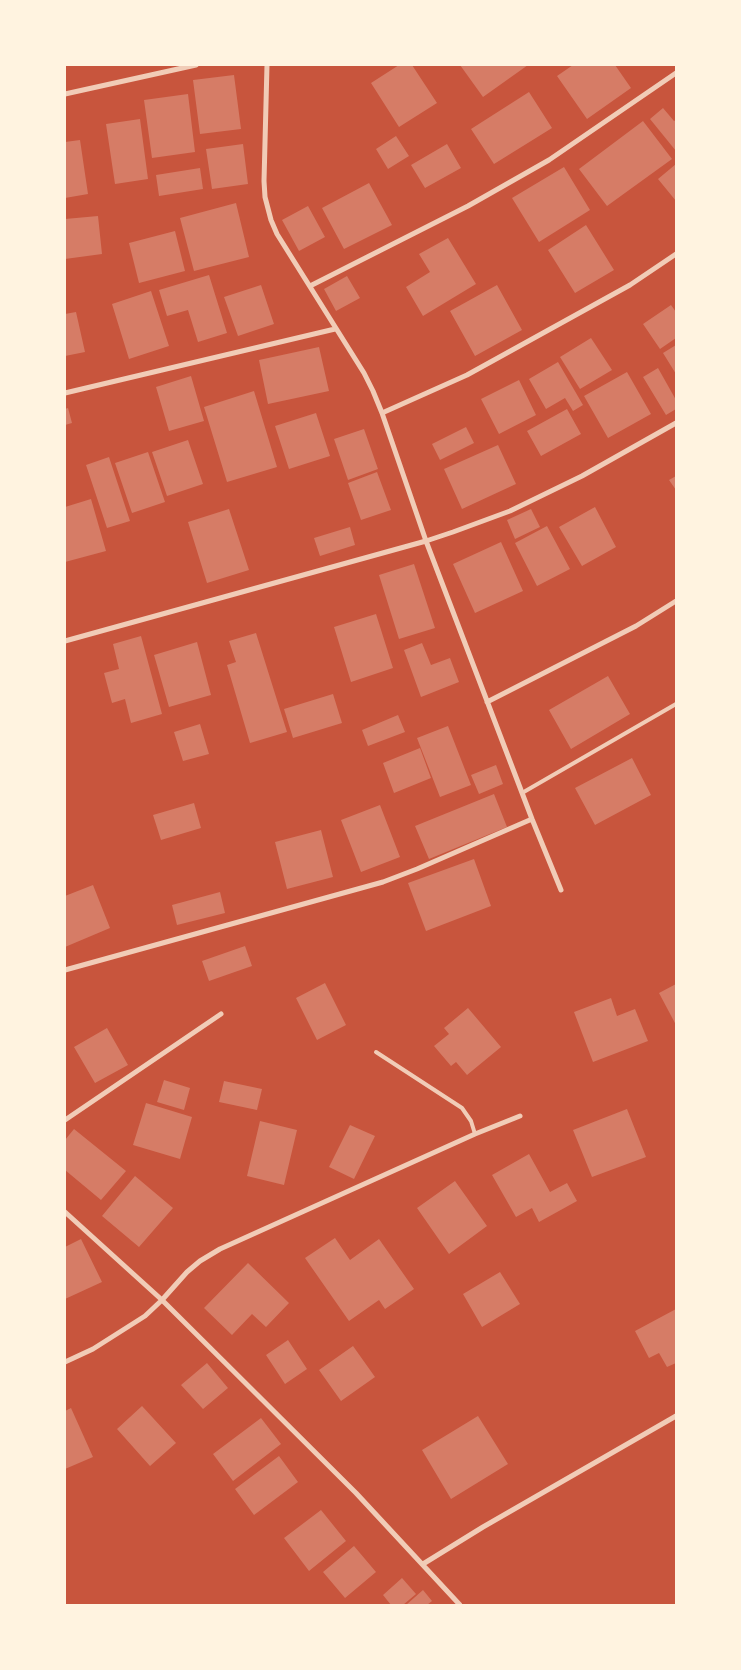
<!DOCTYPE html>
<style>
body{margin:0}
#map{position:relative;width:741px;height:1670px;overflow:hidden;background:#c8553d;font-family:"DM Sans",sans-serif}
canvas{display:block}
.frame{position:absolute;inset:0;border:66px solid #fff3e0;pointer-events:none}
</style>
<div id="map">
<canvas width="741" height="1670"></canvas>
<div class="frame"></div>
</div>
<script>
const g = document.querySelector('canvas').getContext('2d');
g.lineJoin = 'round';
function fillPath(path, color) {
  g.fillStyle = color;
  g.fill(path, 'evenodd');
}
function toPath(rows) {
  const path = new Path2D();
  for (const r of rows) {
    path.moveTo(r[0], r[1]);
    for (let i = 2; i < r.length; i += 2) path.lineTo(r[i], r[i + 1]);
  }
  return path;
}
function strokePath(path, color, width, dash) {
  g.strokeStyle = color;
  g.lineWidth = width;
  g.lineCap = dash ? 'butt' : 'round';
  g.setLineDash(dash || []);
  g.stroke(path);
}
const building = toPath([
 [399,65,412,65,437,103,399,127,371,83],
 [460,65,528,65,483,97],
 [573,65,615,65,631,88,587,119,557,76],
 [234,75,241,129,200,134,193,80],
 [529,92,552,128,494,164,471,129],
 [188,94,195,152,152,158,144,100],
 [663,108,674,121,676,120,676,151,650,119],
 [140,119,148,179,115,184,106,124],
 [643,121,672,159,607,206,579,169],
 [396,136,409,156,388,169,376,149],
 [80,140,88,194,65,198,65,142],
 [243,144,248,184,212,189,206,149],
 [447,144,461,168,425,188,411,165],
 [676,164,676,201,658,179],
 [564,167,590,210,539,242,512,198],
 [200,168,203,189,159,196,156,175],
 [369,183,392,225,344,249,322,208],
 [236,203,249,257,194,271,180,218],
 [308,206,325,237,299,251,282,220],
 [98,216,102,254,65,259,65,219],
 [586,225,614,270,575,293,548,250],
 [175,231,185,271,139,283,129,243],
 [448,238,476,284,423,316,406,287,430,272,419,254],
 [209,275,227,333,198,342,188,310,167,316,159,290],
 [347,276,360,298,336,311,324,289],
 [261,285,274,324,238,336,224,297],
 [497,285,522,330,475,356,450,311],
 [151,291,169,346,129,359,112,304],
 [671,305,676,312,676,338,660,349,643,324],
 [76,312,85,352,65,356,65,314],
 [591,338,612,370,580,389,560,357],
 [676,345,676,374,663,353],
 [319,347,329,391,268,404,259,360],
 [558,362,583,405,573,411,565,398,546,409,529,379],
 [658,368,676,400,676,409,666,415,643,377],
 [627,372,651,414,608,438,584,396],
 [191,376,204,421,169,431,156,387],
 [519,380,536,415,499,434,481,399],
 [254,391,277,467,227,482,204,407],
 [68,408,72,423,65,425,65,409],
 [567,409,581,434,541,456,527,431],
 [316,413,330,456,289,469,275,426],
 [466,427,474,443,440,460,432,444],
 [364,429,378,469,348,480,334,439],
 [188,440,203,484,167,496,152,452],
 [498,445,516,484,462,509,444,469],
 [148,452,165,502,132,513,115,463],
 [109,457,130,521,107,528,86,465],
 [377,472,391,510,361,520,348,483],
 [676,476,676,490,669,480],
 [91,499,106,551,65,562,65,507],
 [595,507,616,547,582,566,559,527],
 [229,509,249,570,207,583,188,522],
 [531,509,540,527,515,539,507,520],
 [547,526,570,569,537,586,515,543],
 [350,527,355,545,320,556,314,538],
 [501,542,523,591,475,613,453,564],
 [414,564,435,628,399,639,379,575],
 [376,614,393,668,351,682,334,627],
 [256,633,287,732,250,743,227,665,236,662,229,641],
 [141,636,162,714,131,723,125,699,112,703,104,673,119,669,113,644],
 [197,642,211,695,169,707,154,655],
 [422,643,431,665,450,658,459,682,421,697,404,650],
 [608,676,630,714,571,749,549,710],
 [333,694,342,723,293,738,284,709],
 [398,715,405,732,368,746,362,730],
 [200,724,209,754,183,761,174,732],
 [448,726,471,785,440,797,417,738],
 [420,748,431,778,394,793,383,763],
 [632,758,651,795,595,825,575,788],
 [496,765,503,784,479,794,471,775],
 [494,794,507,827,429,859,415,826],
 [194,803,201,828,161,840,153,815],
 [380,805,400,857,361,872,341,820],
 [321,830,333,877,287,889,275,842],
 [474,859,491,906,426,931,408,883],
 [93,885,110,928,65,947,65,896],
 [220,892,225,913,177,925,172,905],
 [245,946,252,966,209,981,202,961],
 [325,983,346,1025,317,1040,296,998],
 [676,984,676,1025,659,993],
 [611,998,617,1016,635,1009,648,1041,593,1062,574,1012],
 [468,1008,501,1047,467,1075,456,1062,451,1066,434,1046,449,1034,444,1028],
 [107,1028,128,1065,95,1083,74,1047],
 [164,1080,190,1088,184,1110,157,1102],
 [224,1081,262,1089,257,1110,219,1102],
 [146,1103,192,1117,180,1159,133,1145],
 [627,1109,646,1157,592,1177,573,1130],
 [260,1121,297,1130,284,1185,247,1176],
 [350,1125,375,1136,354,1179,329,1167],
 [74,1129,126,1171,101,1200,65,1170,65,1140],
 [529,1154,550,1192,567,1183,577,1201,539,1222,532,1208,516,1217,492,1175],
 [135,1176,173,1208,139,1247,102,1216],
 [455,1181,487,1226,449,1254,417,1208],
 [335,1238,350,1260,379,1239,414,1289,385,1309,379,1300,349,1321,305,1258],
 [81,1239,102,1282,65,1299,65,1247],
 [248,1263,289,1303,266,1327,252,1314,232,1335,204,1308],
 [500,1272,520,1304,482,1327,463,1294],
 [676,1309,676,1363,667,1367,659,1353,649,1358,635,1331],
 [288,1340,307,1369,285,1384,266,1355],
 [353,1346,375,1377,341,1401,319,1370],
 [207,1363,228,1388,203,1409,181,1385],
 [142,1406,176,1443,150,1466,117,1429],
 [71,1408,93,1457,65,1469,65,1411],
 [478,1416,508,1464,451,1499,422,1450],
 [261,1418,281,1444,233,1481,213,1454],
 [279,1456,298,1482,254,1515,235,1489],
 [321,1510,346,1541,309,1571,284,1538],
 [354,1546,376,1572,345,1598,323,1572],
 [402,1578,416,1594,403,1605,391,1605,383,1595],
 [423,1590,432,1601,427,1605,406,1605]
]);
const service = toPath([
 [522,793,676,704],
 [376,1052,462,1108,471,1121,475,1134]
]);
const minor = toPath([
 [267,65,264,181,265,197,271,220,277,234,364,373,373,391,382,413,426,541,532,819,561,890],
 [65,94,196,65],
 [310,286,468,206,549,160,676,73],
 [65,393,335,329],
 [382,413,467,375,630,285,676,254],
 [65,641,426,541,453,532,510,511,582,476,676,423],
 [487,702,636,626,676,601],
 [65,970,383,882,417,869,532,819],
 [65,1120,221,1014],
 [65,1212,162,1300,356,1493,460,1605],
 [65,1362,93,1349,145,1316,162,1300,187,1272,200,1261,220,1249,475,1134,520,1116],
 [423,1564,483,1527,676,1416]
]);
fillPath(building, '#d67c66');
strokePath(service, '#f1ccb7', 4);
strokePath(minor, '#f1ccb7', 5);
</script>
